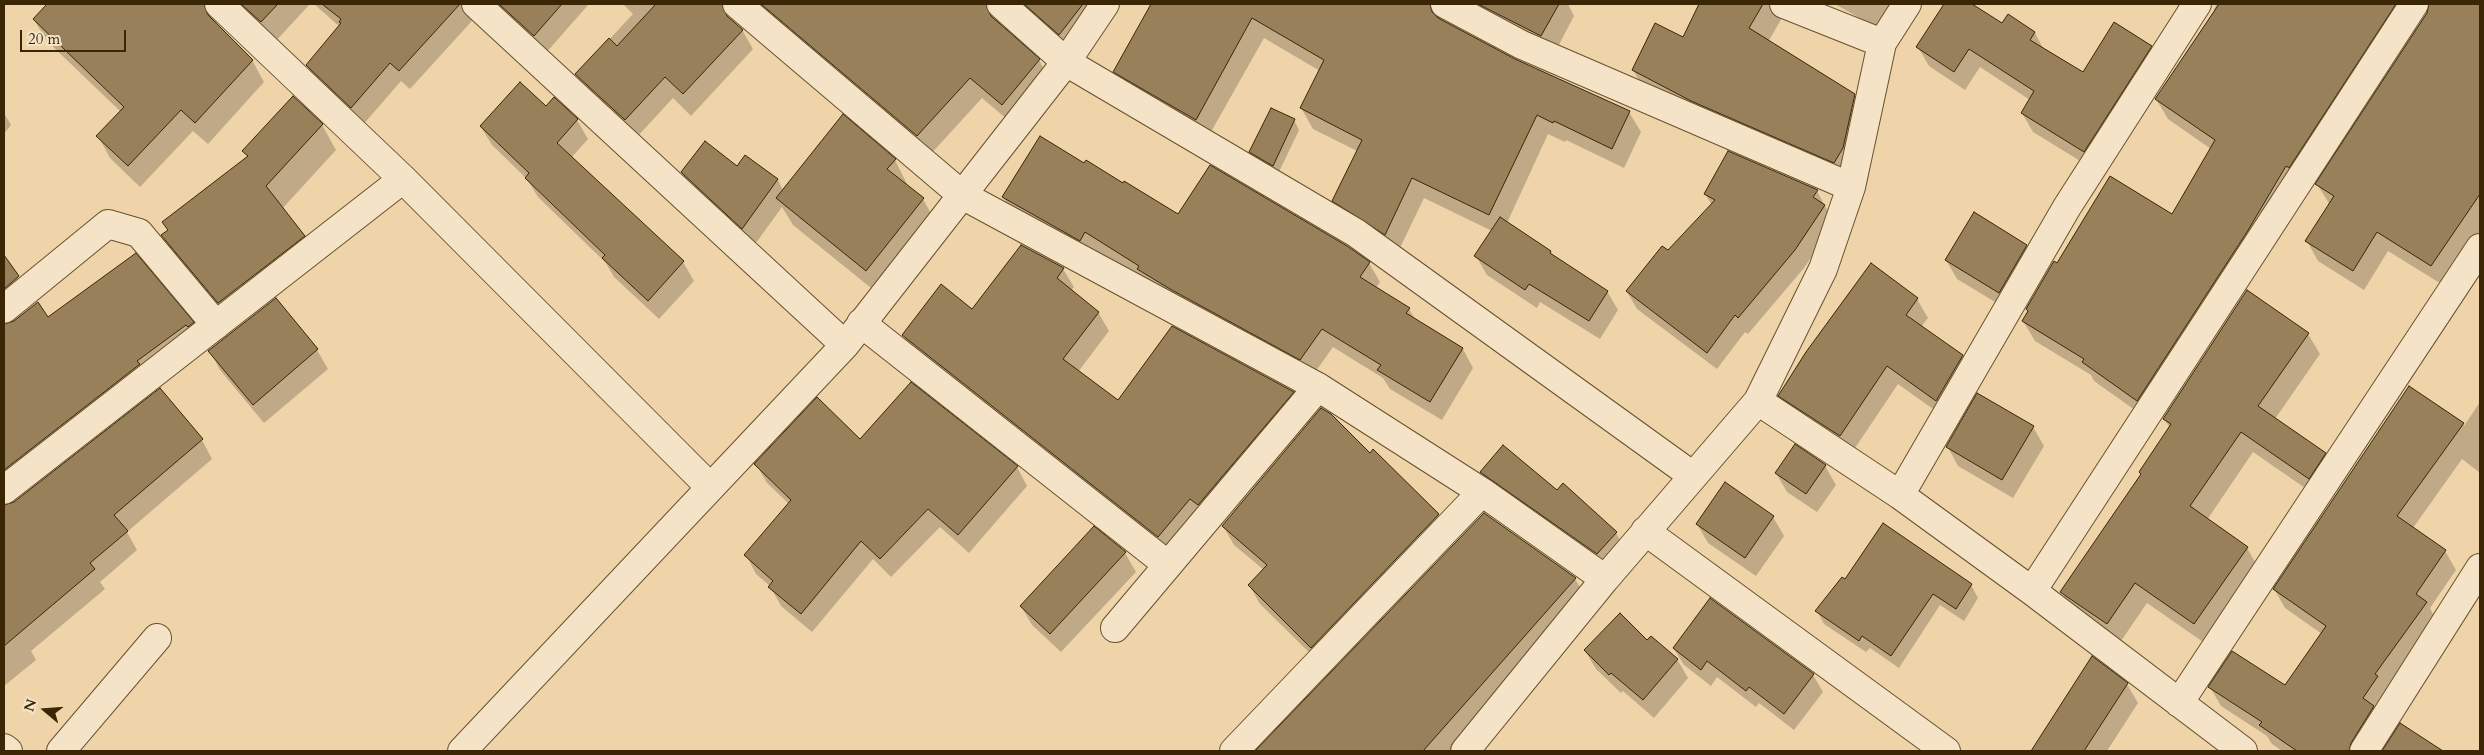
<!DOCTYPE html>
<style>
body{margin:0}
#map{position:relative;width:2484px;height:755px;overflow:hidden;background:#efd4a9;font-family:Cardo,serif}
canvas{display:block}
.frame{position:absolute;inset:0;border:5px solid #3a2505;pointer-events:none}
.north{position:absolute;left:20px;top:685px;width:50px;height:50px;-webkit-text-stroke:4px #f5e3c7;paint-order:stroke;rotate:288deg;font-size:14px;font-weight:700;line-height:20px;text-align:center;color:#3a2505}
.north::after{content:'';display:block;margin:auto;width:18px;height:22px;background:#3a2505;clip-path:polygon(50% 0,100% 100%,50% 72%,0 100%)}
.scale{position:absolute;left:20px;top:30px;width:106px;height:22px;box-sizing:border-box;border:2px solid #3a2505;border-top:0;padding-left:6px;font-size:15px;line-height:18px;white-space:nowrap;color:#3a2505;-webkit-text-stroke:4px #f5e3c7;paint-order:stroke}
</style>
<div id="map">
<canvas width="2484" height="755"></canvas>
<div class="frame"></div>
<div class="north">N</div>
<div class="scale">20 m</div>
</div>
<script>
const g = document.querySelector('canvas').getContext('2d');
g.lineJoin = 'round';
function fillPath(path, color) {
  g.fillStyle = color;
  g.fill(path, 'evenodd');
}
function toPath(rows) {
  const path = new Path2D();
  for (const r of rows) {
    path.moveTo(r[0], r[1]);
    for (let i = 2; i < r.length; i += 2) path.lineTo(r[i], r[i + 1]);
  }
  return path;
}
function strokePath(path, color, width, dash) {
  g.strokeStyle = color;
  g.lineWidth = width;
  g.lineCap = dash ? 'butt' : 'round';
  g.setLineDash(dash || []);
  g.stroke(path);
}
const shadow = toPath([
 [49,4,171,4,180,13,189,4,310,4,274,43,219,15,216,24,252,60,264,82,208,144,193,131,140,187,110,158,98,136,121,112,47,41,34,20],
 [314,4,589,4,545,54,475,13,471,22,410,89,401,81,362,126,318,84,307,65,340,27],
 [623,4,673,4,705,33,723,12,742,30,753,49,691,116,673,98,636,138,587,93,577,74,633,14],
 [750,4,1111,4,1071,54,1001,14,997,23,1039,60,1050,81,1014,125,982,98,929,156],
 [1153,4,1382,4,1390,8,1392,4,1568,4,1574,16,1553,56,1443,17,1442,21,1514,60,1629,112,1641,132,1624,168,1566,140,1565,142,1548,134,1507,223,1550,252,1553,257,1607,291,1618,310,1600,339,1540,302,1537,308,1487,275,1476,256,1492,231,1424,198,1397,254,1345,221,1334,201,1357,151,1313,129,1301,108,1320,71,1264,38,1207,139,1127,92,1115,72],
 [1701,4,1790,4,1768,42,1854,95,1868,119,1848,186,1647,94,1633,70,1683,39],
 [1835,4,1900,4,1884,32],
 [1945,4,1970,4,2002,25,2008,15,2035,33,2044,50,2083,74,2151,46,2162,65,2095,170,2033,132,2022,113,2030,100,1980,67,1965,90,1929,66,1918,47],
 [2217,4,2480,4,2480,232,2443,285,2388,251,2364,290,2318,261,2307,241,2330,205,2317,184,2430,9,2418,10,2149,420,2094,381,2091,375,2035,341,2023,321,2058,265,2172,216,2211,149,2168,119,2156,99,2215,12,2214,9],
 [293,98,322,125,336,150,282,209,304,237,318,261,233,327,177,260,163,235,248,158,243,151],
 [546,108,577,120,588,139,571,158,683,262,694,281,659,319,614,277,605,262,538,197,527,179,492,145,481,127],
 [4,113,11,125,4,134],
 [1294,120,1299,130,1278,174,1256,162,1251,152],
 [745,156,778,180,783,190,895,160,909,188,923,199,938,226,881,296,793,225,782,207,753,247,693,191,682,172,737,167],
 [1085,165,1179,216,1347,247,1369,263,1380,282,1376,288,1409,309,1416,321,1463,349,1473,368,1442,420,1390,389,1383,378,1333,347,1311,378,1096,251,1091,259,1014,216,1003,197],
 [1817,191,1834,223,1804,268,1748,334,1745,332,1717,369,1637,309,1627,292,1712,205,1705,194],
 [2026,246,2037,265,2010,311,1957,279,1946,260],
 [4,257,29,296,4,319],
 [1063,269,1074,287,1071,291,1098,312,1109,331,1078,372,1118,401,1293,393,1304,411,1169,555,914,354,903,335,972,311],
 [1917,299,1928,318,1921,327,1962,356,1973,375,1947,419,1898,384,1851,454,1790,414,1780,396],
 [276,300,317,350,328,369,264,423,220,370,210,351],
 [48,319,192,323,203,342,4,484,4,358,6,356,4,353,4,325],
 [2308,334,2320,354,2275,419,2325,454,2337,474,2321,499,2253,452,2207,520,2247,548,2259,569,2206,644,2147,603,2119,644,2074,613,2062,592,2142,475,2170,428,2164,419],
 [2480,402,2480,473,2462,459,2413,528,2445,551,2456,570,2430,608,2437,622,2369,751,2282,751,2272,744,2267,736,2221,706,2210,687,2285,687,2322,634,2285,608,2274,589,2463,424,2464,426],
 [2033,427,2044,446,2013,498,1958,466,1948,447],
 [202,440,212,459,127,532,137,550,100,582,105,589,31,651,36,660,4,686,4,542,29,520],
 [1373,451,1438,515,1449,534,1323,666,1260,604,1249,585,1264,570,1234,545,1223,526],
 [756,464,1017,467,1027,486,969,553,940,527,891,577,873,559,812,632,781,606,770,586,756,574,746,555,789,504,767,483],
 [1825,466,1836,485,1817,512,1787,492,1776,473],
 [1482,472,1557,492,1563,484,1616,533,1627,552,1608,573,1493,491],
 [1725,483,1773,517,1784,536,1756,576,1708,543,1697,524],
 [1484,514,1575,579,1586,597,1451,751,1257,751],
 [1094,528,1125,553,1136,572,1061,652,1032,625,1021,606],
 [1845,581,1971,585,1978,598,1964,621,1940,605,1899,668,1870,648,1866,652,1824,624,1817,611],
 [1711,600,1813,675,1823,692,1794,730,1759,703,1756,707,1717,677,1711,686,1684,665,1674,649],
 [1648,642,1677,659,1688,678,1654,718,1623,691,1621,693,1596,669,1585,651],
 [2127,684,2138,703,2107,751,2043,751,2038,743],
 [2401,725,2435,747,2437,751,2384,751]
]);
const building = toPath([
 [47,4,204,4,208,15,253,60,195,123,181,110,128,166,96,136,124,107,33,19,47,4],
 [241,4,278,4,261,22,241,4],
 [322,4,460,4,399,71,390,63,351,108,306,65,341,23,339,22,341,19,322,4],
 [499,4,562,4,534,36,499,4],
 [656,4,722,4,727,16,743,30,683,94,665,77,625,120,575,74,609,38,617,46,656,4],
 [761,4,986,4,991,16,1040,59,1002,105,970,78,917,136,761,4],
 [1024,4,1083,4,1059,35,1024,4],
 [1151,4,1430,4,1432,12,1438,18,1515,59,1630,111,1612,149,1554,121,1553,123,1537,115,1489,215,1412,178,1385,235,1332,201,1362,140,1300,108,1324,60,1252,18,1196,120,1113,72,1151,4],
 [1478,4,1559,4,1541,36,1478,4],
 [1699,4,1763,4,1749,28,1855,94,1843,148,1834,163,1691,101,1632,70,1655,23,1683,37,1699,4],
 [1944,4,1972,4,2002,23,2008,14,2035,32,2030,40,2083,72,2114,22,2152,46,2084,152,2021,113,2034,91,1969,49,1954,72,1916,47,1944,4],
 [2219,4,2396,4,2289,168,2286,166,2247,232,2137,401,2082,362,2084,359,2022,321,2028,311,2026,309,2054,261,2057,263,2110,176,2172,214,2215,140,2155,99,2219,4],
 [2429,4,2480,4,2480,194,2431,266,2377,232,2353,271,2305,241,2334,196,2315,184,2427,13,2429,4],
 [520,82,546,106,554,97,578,119,557,143,684,261,648,301,602,258,605,255,525,178,529,173,480,126,520,82],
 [293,96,323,124,266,186,305,236,218,303,161,235,168,230,162,222,248,156,242,151,293,96],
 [1271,108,1295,119,1273,166,1249,152,1271,108],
 [843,114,896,159,887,169,924,198,866,271,776,198,843,114],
 [1040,136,1084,163,1086,160,1123,183,1124,181,1178,214,1210,165,1347,246,1370,262,1360,277,1410,308,1406,313,1463,348,1430,402,1377,370,1381,365,1322,329,1300,360,1170,289,1137,269,1139,266,1085,232,1080,241,1002,197,1040,136],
 [705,141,737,166,745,155,778,179,742,229,681,172,705,141],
 [1728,151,1818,190,1813,197,1825,205,1795,250,1738,318,1735,315,1707,353,1626,291,1662,246,1668,250,1715,200,1704,194,1728,151],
 [1974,212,2027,245,1999,293,1945,260,1974,212],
 [1500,217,1551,251,1550,253,1608,291,1589,321,1529,284,1525,290,1474,256,1500,217],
 [1021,245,1064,268,1057,278,1099,312,1063,359,1118,400,1172,326,1294,392,1198,505,1190,499,1158,537,902,335,941,284,972,309,1021,245],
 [136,253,194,322,188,327,186,325,137,361,140,364,4,470,4,324,14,321,38,302,48,317,136,253],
 [4,255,19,276,4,289,4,255],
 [1871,263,1918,298,1906,315,1963,355,1936,401,1887,366,1840,436,1778,396,1806,352,1871,263],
 [2247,290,2309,333,2258,406,2326,453,2309,479,2241,432,2190,506,2248,547,2229,574,2194,624,2135,583,2107,624,2060,592,2141,474,2139,472,2171,424,2163,419,2247,290],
 [276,298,318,349,253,405,208,351,276,298],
 [911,382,1018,466,958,535,928,509,880,559,861,541,801,614,768,587,773,581,744,555,791,500,754,464,817,397,860,439,911,382],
 [2409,386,2464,423,2397,516,2446,550,2416,594,2427,602,2375,674,2378,676,2363,698,2374,706,2351,743,2349,751,2297,751,2259,725,2262,722,2208,687,2232,651,2285,685,2326,626,2273,589,2409,386],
 [160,388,203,439,114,515,128,531,90,563,95,569,4,646,4,505,14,502,160,388],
 [1977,393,2034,426,2002,480,1946,447,1977,393],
 [1321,408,1331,414,1370,453,1373,449,1439,514,1311,648,1248,585,1267,565,1222,526,1321,408],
 [1795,444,1826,465,1806,494,1775,473,1795,444],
 [1503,445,1557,490,1563,483,1617,532,1597,554,1480,472,1503,445],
 [1725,482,1774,516,1745,558,1696,524,1725,482],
 [1484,513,1576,578,1423,751,1255,751,1484,513],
 [1883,523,1972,584,1956,609,1933,594,1891,656,1862,636,1859,641,1815,611,1842,577,1845,579,1883,523],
 [1094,526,1126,552,1050,634,1020,606,1094,526],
 [1710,598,1814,674,1784,714,1749,687,1746,691,1707,661,1701,670,1673,648,1710,598],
 [1620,613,1647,640,1651,636,1678,659,1643,700,1611,673,1609,675,1584,650,1620,613],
 [2092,656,2128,683,2084,751,2031,751,2092,656],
 [2400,723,2443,751,2382,751,2400,723]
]);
const minor = toPath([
 [219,4,403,179,710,487],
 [476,4,845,345],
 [737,4,962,195,1318,387,1482,492,1605,579],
 [1001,4,1066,62,1356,233,1693,476],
 [1445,4,1522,45,1851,187],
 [1784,4,1882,43],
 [4,309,108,224,139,233,216,325],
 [861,323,1168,565],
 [1758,401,1900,495,2032,591,2243,751],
 [4,490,403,179],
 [1900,495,2067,207,2197,4],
 [1645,531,1946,751],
 [2032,591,2414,4],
 [1115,628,1318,387],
 [2179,703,2480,248],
 [4,748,8,751],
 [61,751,157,638],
 [462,751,845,345,1066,62,1105,4],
 [1234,751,1482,492],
 [1465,751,1605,579,1758,401,1823,269,1851,187,1882,43,1907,4],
 [2364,751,2480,568]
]);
fillPath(shadow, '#0003');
fillPath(building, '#98805a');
strokePath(building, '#3a2505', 1);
strokePath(minor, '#67512e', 30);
strokePath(minor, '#f5e3c7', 28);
</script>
